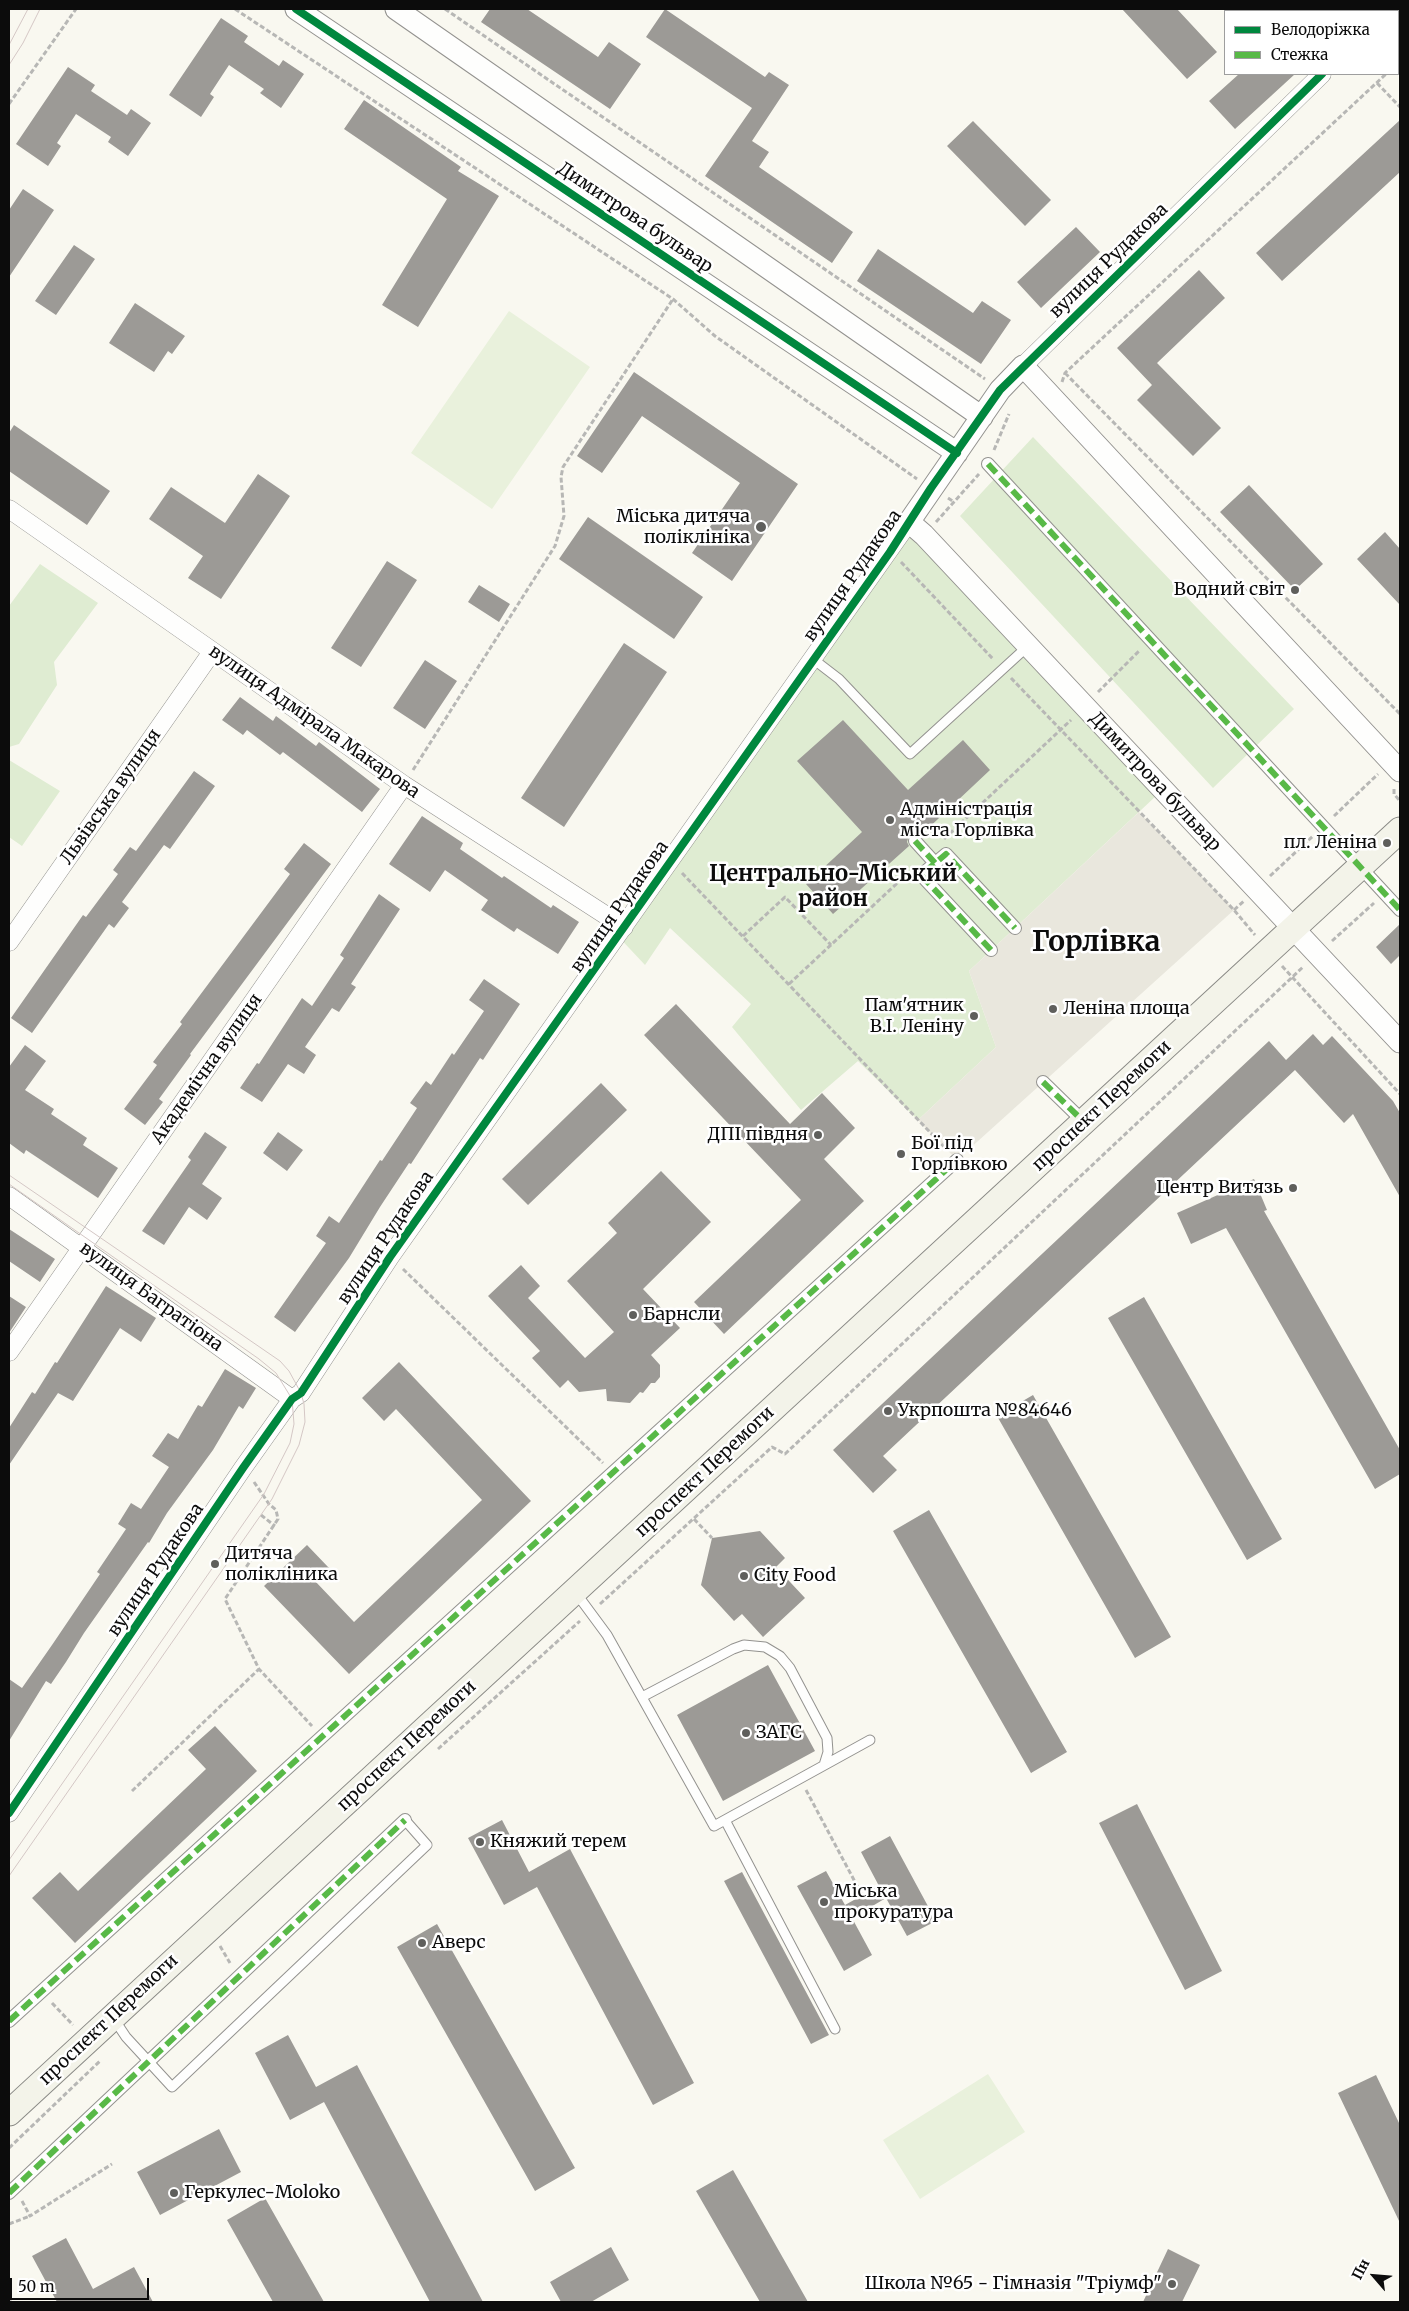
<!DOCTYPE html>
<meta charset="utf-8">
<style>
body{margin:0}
#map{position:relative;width:1409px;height:2311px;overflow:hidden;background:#f9f8f0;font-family:Merriweather,serif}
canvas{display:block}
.frame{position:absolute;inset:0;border:10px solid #0c0c0c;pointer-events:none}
.legend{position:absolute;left:1224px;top:10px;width:175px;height:65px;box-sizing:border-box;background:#fff;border:1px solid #9e9e9e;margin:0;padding:6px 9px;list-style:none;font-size:15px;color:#0c0c0c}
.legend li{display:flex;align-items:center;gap:10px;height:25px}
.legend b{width:25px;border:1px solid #9e9e9e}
.north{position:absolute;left:1349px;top:2251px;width:50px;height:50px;-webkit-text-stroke:4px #fff;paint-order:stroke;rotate:297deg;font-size:14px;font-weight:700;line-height:20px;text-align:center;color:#0c0c0c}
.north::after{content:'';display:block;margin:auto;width:18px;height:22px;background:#0c0c0c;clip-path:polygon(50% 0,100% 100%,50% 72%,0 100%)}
.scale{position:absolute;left:10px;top:2278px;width:139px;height:22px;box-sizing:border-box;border:2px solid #0c0c0c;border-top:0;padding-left:6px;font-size:15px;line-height:18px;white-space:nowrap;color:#0c0c0c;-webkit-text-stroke:4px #fff;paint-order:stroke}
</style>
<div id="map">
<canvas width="1409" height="2311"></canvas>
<div class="frame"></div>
<ul class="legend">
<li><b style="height:6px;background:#00873e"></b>Велодоріжка</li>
<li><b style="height:6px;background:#58b947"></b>Стежка</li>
</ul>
<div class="north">Пн</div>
<div class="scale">50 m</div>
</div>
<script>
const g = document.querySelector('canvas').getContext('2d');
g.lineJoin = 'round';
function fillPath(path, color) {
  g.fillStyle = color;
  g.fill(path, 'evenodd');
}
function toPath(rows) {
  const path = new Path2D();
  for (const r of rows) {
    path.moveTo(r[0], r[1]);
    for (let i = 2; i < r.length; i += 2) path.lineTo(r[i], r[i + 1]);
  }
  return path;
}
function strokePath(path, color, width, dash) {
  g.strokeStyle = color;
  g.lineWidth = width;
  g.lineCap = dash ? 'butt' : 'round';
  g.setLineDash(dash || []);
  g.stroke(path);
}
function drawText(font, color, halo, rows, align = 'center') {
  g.font = font + ' Merriweather,serif';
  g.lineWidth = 5;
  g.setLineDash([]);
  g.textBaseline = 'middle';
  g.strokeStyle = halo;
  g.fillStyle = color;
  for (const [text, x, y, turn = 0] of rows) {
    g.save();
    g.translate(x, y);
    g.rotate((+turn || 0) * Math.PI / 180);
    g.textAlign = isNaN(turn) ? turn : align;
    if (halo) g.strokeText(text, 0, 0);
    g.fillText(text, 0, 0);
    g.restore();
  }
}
const green = toPath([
 [1033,437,1294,709,1213,788,960,516],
 [901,524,1156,796,969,971,996,1047,918,1120,858,1061,801,1110,732,1027,751,1004,670,928,645,965,615,933],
 [40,564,98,603,54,662,57,685,19,744,9,747,9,606],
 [9,760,60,791,22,846,9,837]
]);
const pitch = toPath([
 [509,311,590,367,492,509,411,453],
 [988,2074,1025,2132,920,2199,883,2140]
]);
const plaza = toPath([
 [1139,812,1234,910,957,1160,918,1120,996,1047,969,971]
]);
const building = toPath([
 [490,9,527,9,598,57,609,42,641,64,610,109,481,22],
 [665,9,765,77,769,72,789,85,752,141,769,152,759,167,853,232,832,263,705,176,752,108,646,37],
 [1122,9,1177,9,1217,52,1187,79],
 [221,18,248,36,244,42,279,66,283,60,304,74,281,108,260,93,264,89,229,65,210,94,214,97,201,117,169,95],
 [68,67,95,85,91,91,127,115,131,109,151,123,128,156,108,142,111,137,76,114,57,143,61,146,48,166,16,144],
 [1239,74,1295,74,1235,129,1209,101],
 [364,100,461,167,458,171,499,196,418,327,382,305,447,199,344,129],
 [1400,120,1400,172,1282,281,1256,253],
 [973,121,1051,200,1025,226,947,146],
 [23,189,54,210,9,277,9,210],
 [1076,227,1100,252,1041,308,1017,282],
 [74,245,95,259,56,315,35,301],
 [878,249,973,313,982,301,1011,320,981,364,857,281],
 [1199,270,1225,298,1157,363,1221,428,1193,456,1137,400,1152,385,1117,348],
 [135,303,185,336,172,354,168,351,154,372,109,343],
 [634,372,798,484,732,581,692,553,740,483,642,416,602,473,577,456],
 [14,425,110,491,87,525,9,471,9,433],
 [258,474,290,496,221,599,188,578,203,556,149,519,171,487,225,523],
 [1249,485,1323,564,1295,590,1220,512],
 [588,517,703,597,674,639,559,559],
 [1385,532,1400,549,1400,605,1357,559],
 [387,561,417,580,361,667,331,648],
 [479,585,510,604,499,622,468,602],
 [624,643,667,672,564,827,521,798],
 [425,660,457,681,425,729,393,708],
 [240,697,273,721,276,716,316,746,319,742,380,789,362,812,283,752,280,755,247,730,243,735,222,720],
 [843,720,908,790,963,740,990,770,921,835,914,833,909,835,907,842,909,846,833,914,806,884,862,832,797,761],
 [194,771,215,786,170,849,164,845,122,902,129,908,114,928,109,924,32,1033,11,1018,83,915,86,917,118,874,113,870,130,847,136,851],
 [422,816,463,843,460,849,502,878,504,876,551,908,553,905,579,922,558,954,517,928,514,932,481,910,488,900,445,870,430,892,389,864],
 [304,843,331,864,190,1054,191,1055,159,1099,163,1102,145,1125,124,1109,157,1065,153,1062,182,1024,180,1022,290,874,284,869],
 [379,894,400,909,351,984,356,987,339,1012,332,1008,305,1047,316,1055,304,1074,288,1064,262,1102,240,1088,257,1063,259,1064,302,998,312,1006,344,958,340,955],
 [1400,924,1400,955,1391,964,1376,947],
 [484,979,520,1004,483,1060,480,1058,411,1164,409,1163,380,1207,349,1258,295,1332,274,1317,326,1243,316,1236,329,1216,339,1223,380,1160,382,1161,417,1108,410,1103,426,1081,431,1085,452,1053,454,1055,484,1011,469,1000],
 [676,1004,790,1124,822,1093,855,1128,824,1159,864,1201,724,1334,694,1302,801,1200,644,1035],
 [1313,1034,1323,1045,1332,1036,1393,1101,1400,1113,1400,1197,1353,1114,1344,1123,1295,1070,883,1456,897,1470,873,1493,833,1450,1269,1041,1286,1060],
 [25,1045,46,1061,25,1090,54,1109,51,1114,87,1138,83,1145,118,1168,98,1198,26,1150,24,1154,9,1143,9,1067],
 [601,1083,627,1110,528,1205,502,1179],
 [205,1132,227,1147,202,1184,222,1198,207,1220,189,1207,164,1245,142,1231,191,1160,188,1157],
 [278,1132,303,1150,287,1171,263,1153],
 [661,1171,711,1222,643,1289,680,1328,651,1355,660,1365,660,1377,655,1383,651,1383,643,1393,640,1392,630,1403,607,1401,606,1389,579,1392,568,1380,560,1388,532,1358,540,1351,488,1296,521,1265,540,1286,528,1298,585,1358,614,1332,567,1281,617,1233,608,1223],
 [1254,1179,1267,1210,1264,1211,1400,1450,1400,1474,1375,1489,1226,1228,1191,1244,1177,1213],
 [9,1229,55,1259,40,1282,9,1261],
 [106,1286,156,1318,141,1342,120,1328,73,1401,58,1393,9,1465,9,1428,32,1392,35,1394,55,1362,57,1363],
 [9,1296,26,1307,9,1333],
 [1144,1297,1282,1539,1247,1560,1108,1318],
 [399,1362,531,1501,349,1674,264,1586,307,1545,329,1568,315,1581,354,1622,482,1500,396,1409,384,1421,362,1398],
 [225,1369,256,1388,243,1409,239,1406,213,1450,167,1513,149,1543,148,1542,84,1633,66,1662,51,1684,46,1681,9,1741,9,1679,22,1688,52,1645,100,1574,97,1572,126,1529,118,1524,131,1503,141,1509,169,1467,152,1456,168,1433,178,1439,198,1405,202,1407],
 [1033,1395,1171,1637,1135,1658,997,1416],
 [929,1510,1067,1752,1031,1773,893,1531],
 [760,1531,785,1558,776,1567,805,1598,763,1637,742,1614,734,1621,701,1585,712,1538],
 [768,1665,815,1751,723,1801,677,1715],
 [215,1726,257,1771,75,1943,32,1898,60,1872,78,1891,206,1769,188,1750],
 [1137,1804,1222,1971,1185,1990,1099,1823],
 [502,1820,529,1872,570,1849,694,2083,653,2105,537,1887,504,1905,468,1838],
 [890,1836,936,1921,907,1936,886,1898,852,1918,872,1955,844,1971,797,1886,826,1871,845,1905,879,1886,861,1852],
 [742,1872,829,2035,811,2044,724,1881],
 [437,1924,575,2168,535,2191,397,1947],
 [288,2035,316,2087,357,2065,483,2302,430,2302,324,2102,290,2120,255,2053],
 [1376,2075,1400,2125,1400,2223,1338,2093],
 [219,2129,241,2172,160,2215,137,2172],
 [733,2170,808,2302,760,2302,696,2191],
 [265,2198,324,2302,273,2302,227,2220],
 [66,2238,93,2289,134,2267,153,2302,57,2302,32,2256],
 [611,2247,629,2280,591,2302,561,2302,550,2282],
 [1168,2249,1200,2265,1182,2302,1143,2302]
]);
const path = toPath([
 [235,9,673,299,715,336,917,479],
 [445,9,985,379],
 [1398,63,1400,61],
 [1377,83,1400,107],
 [9,104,76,9],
 [1065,373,1400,714],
 [1062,382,1065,373,1386,74],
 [994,450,1009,414],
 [948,498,954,502],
 [936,522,979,474],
 [901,562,993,659],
 [1011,678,1234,910,1255,935],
 [1098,692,1140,650],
 [413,770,555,546,564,516,561,477,563,467,673,299],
 [1394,789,1394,794,1400,801],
 [1334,816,1378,774],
 [944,839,1071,720],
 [682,873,947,1150],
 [1270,876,1313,836],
 [1234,910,1244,901],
 [743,936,785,897,831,945],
 [1332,941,1374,903],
 [1282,966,1400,1094],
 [789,984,907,874],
 [403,1269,603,1463],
 [254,1482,269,1504,276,1510,278,1519,225,1599,259,1669,312,1726],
 [261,1515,275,1526],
 [694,1519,712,1538],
 [600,1604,772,1447,785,1454,1303,967],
 [438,1749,580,1621],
 [806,1790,862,1895],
 [132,1791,259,1669],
 [220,1946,230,1963],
 [52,2003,73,2025],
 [9,2148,101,2060],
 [22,2201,30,2216,112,2164],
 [9,2224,30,2216],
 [9,2296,11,2302]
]);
const service = toPath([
 [813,659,839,679,910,754,1028,646],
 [576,1593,607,1635,714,1826,870,1740],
 [642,1697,733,1649,744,1645,765,1647,780,1656,790,1668,827,1738,828,1752,824,1765],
 [725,1820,835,2029],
 [114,2019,126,2037,172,2087,427,1845,405,1820]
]);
const pedestrian = toPath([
 [988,464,1400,910],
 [915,841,935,863],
 [991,950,921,875,946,854,1015,928],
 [1043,1082,1084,1122],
 [9,2021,957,1160],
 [9,2193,405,1820]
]);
const minor = toPath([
 [1387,11,1389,9],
 [1023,366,1322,74],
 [9,509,404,785,624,927],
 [9,942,212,652],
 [9,1196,292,1399],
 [9,1352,404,785],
 [9,1813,243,1468,292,1399,301,1393,390,1257,909,522]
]);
const tertiary = toPath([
 [296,9,957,453],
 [396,9,982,417],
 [1400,771,1023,366,1000,390,909,522,924,535,1400,1042]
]);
const secondary = toPath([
 [9,2113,1400,830]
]);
const tram = toPath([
 [9,45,28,9],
 [9,65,23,43,40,9],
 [9,1175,280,1361,289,1371,301,1393,304,1404,305,1422,299,1445,272,1499,9,1876],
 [9,1184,259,1359,276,1373,292,1399,294,1424,290,1443,264,1494,9,1860]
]);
const quiet = toPath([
 [988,464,1400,910],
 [915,841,935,863],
 [991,950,921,875,946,854,1015,928],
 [1043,1082,1084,1122],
 [9,2021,957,1160],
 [9,2193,405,1820]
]);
const cycleway = toPath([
 [296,9,957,453],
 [9,1813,243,1468,292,1399,301,1393,390,1257,890,552,931,488,1000,390,1322,74]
]);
const markers = [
 [761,527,6,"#5f5f5c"],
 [1295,590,5,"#5f5f5c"],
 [890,820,5,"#5f5f5c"],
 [1387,843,5,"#5f5f5c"],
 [1053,1009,5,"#5f5f5c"],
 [974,1016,5,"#5f5f5c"],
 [818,1135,5,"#5f5f5c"],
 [901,1154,5,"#5f5f5c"],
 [1293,1188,5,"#5f5f5c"],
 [633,1315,5,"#5f5f5c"],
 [888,1411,5,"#5f5f5c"],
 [215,1564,5,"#5f5f5c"],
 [744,1576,5,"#5f5f5c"],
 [746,1733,5,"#5f5f5c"],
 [480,1842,5,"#5f5f5c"],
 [824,1902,5,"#5f5f5c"],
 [422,1943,5,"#5f5f5c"],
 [174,2193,5,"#5f5f5c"],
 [1172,2284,5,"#5f5f5c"]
];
const streetNames = [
 ["Димитрова бульвар",635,218,34],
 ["вулиця Рудакова",1109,261,-44],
 ["вулиця Рудакова",853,576,-55],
 ["вулиця Адмірала Макарова",314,722,35],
 ["Димитрова бульвар",1155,782,47],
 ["Львівська вулиця",111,797,-55],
 ["вулиця Рудакова",620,907,-55],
 ["Академічна вулиця",207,1069,-55],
 ["проспект Перемоги",1102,1106,-43],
 ["вулиця Рудакова",386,1238,-56],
 ["вулиця Багратіона",151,1297,36],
 ["проспект Перемоги",705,1472,-43],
 ["вулиця Рудакова",156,1570,-56],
 ["проспект Перемоги",407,1746,-43],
 ["проспект Перемоги",109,2020,-43]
];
const poiNames = [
 ["Міська дитяча",750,517,"right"],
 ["поліклініка",750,538,"right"],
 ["Водний світ",1285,590,"right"],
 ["Адміністрація",900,810],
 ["міста Горлівка",900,831],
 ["пл. Леніна",1377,843,"right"],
 ["Пам'ятник",964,1006,"right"],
 ["В.І. Леніну",964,1027,"right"],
 ["Леніна площа",1063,1009],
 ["ДПІ півдня",808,1135,"right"],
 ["Бої під",911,1144],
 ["Горлівкою",911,1165],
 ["Центр Витязь",1283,1188,"right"],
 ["Барнсли",643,1315],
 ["Укрпошта №84646",898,1411],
 ["Дитяча",225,1554],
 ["полікліника",225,1575],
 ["City Food",754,1576],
 ["ЗАГС",756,1733],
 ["Княжий терем",490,1842],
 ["Міська",834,1892],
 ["прокуратура",834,1913],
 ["Аверс",432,1943],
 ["Геркулес-Moloko",184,2193],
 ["Школа №65 - Гімназія \"Тріумф\"",1162,2284,"right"]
];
const districtNames = [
 ["Центрально-Міський",833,875],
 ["район",833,900]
];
const townNames = [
 ["Горлівка",1096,943]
];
fillPath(green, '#dfecd2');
fillPath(pitch, '#e9f1dc');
fillPath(plaza, '#e9e7dd');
fillPath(building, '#9c9a96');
strokePath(service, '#93928f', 11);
strokePath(pedestrian, '#93928f', 14);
strokePath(minor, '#93928f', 19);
strokePath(tertiary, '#93928f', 23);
strokePath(secondary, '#898985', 27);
strokePath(path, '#b7b7b5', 3, [5, 2.5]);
strokePath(service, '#fefefd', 9);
strokePath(pedestrian, '#fefefd', 12);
strokePath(minor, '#fefefd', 18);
strokePath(tertiary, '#fefefd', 21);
strokePath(secondary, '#f3f3e9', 25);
strokePath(tram, '#d4c7c5', 1);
strokePath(quiet, '#58b947', 6, [12, 6]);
strokePath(cycleway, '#00873e', 8);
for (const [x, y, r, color] of markers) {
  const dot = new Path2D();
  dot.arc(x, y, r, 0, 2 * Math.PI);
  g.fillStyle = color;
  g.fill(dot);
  strokePath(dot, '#fff', 2);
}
drawText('18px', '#0c0c0c', '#fff', streetNames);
drawText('18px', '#0c0c0c', '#fff', poiNames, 'left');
drawText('bold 22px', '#0c0c0c', '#fff', districtNames);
drawText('bold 28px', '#0c0c0c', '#fff', townNames);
</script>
